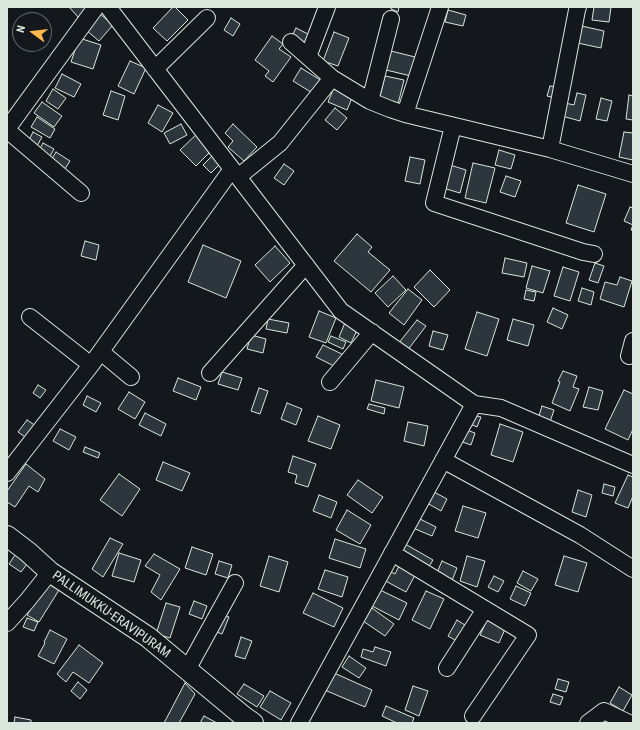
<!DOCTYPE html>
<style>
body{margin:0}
#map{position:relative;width:640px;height:730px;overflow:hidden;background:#14181c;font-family:"Roboto Condensed",sans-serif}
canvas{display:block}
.frame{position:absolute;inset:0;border:8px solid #d8e6dc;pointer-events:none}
.north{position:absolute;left:12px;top:12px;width:40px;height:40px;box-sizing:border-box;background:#14181c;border:1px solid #626a69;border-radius:50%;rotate:285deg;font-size:11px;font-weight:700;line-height:16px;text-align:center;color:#d8e6dc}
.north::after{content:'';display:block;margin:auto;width:14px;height:18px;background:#ffb74d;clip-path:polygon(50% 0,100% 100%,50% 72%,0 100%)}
</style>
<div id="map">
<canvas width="640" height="730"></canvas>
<div class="frame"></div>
<div class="north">N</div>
</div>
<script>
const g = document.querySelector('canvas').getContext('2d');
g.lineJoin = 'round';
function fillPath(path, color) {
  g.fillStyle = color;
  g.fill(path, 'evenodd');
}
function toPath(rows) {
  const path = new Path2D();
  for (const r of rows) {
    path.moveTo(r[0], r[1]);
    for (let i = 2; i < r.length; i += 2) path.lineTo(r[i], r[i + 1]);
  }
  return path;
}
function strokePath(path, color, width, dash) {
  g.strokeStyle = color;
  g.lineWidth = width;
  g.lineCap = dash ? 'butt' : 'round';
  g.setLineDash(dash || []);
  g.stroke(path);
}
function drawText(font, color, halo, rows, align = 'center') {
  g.font = font + ' "Roboto Condensed",sans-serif';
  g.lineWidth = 3;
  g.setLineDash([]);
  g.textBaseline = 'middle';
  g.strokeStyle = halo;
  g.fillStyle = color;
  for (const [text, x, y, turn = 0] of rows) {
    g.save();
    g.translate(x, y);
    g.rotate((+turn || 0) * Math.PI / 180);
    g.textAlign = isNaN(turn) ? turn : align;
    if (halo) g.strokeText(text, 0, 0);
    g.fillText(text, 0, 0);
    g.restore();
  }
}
const building = toPath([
 [69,7,88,7,78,17,69,7],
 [173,7,175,7,188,20,167,41,153,28,173,7],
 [391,7,399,7,398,12,391,9,391,7],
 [594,7,611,7,609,22,592,20,594,7],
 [448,10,466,15,463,26,445,22,448,10],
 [100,14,113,25,99,41,86,30,100,14],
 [231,18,240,24,233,36,224,30,231,18],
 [577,25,604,31,601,48,573,42,577,25],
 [296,28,310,35,306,43,292,36,296,28],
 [334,32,349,38,338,66,323,61,334,32],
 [272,36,283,44,279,49,291,57,273,82,265,76,269,71,255,60,272,36],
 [79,38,101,45,93,69,71,62,79,38],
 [391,51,415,57,411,76,386,70,391,51],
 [130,61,146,68,134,94,118,86,130,61],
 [301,68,322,81,314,94,293,81,301,68],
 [62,74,81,84,74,97,55,88,62,74],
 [385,76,404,80,398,104,379,100,385,76],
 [335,85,354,93,347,110,328,102,335,85],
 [550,86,557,87,555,98,547,96,550,86],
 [53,89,66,98,58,109,46,101,53,89],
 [111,91,125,96,118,120,103,115,111,91],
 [577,93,586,95,580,121,562,116,565,103,574,105,577,93],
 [629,95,633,96,633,120,626,119,629,95],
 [601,98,612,101,607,121,596,119,601,98],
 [42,102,62,116,54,127,34,113,42,102],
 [158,105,173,113,162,132,148,123,158,105],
 [335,108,347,118,337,130,325,120,335,108],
 [37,117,55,129,50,138,31,127,37,117],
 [181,124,187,135,170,144,164,133,181,124],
 [233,124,257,147,244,161,228,147,233,141,225,133,233,124],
 [33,132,42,137,37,146,28,142,33,132],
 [199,132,214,148,196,166,180,150,199,132],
 [624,132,633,133,633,160,619,157,624,132],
 [43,143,54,149,47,162,36,156,43,143],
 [499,150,515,155,511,169,495,165,499,150],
 [56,152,70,161,61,175,48,165,56,152],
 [214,154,222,162,211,173,203,165,214,154],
 [410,157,425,160,420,184,405,181,410,157],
 [473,163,495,168,486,203,465,198,473,163],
 [284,164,294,171,284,185,274,178,284,164],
 [450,165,466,170,460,193,443,188,450,165],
 [506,176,521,181,515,197,500,192,506,176],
 [578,185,606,194,594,232,566,223,578,185],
 [630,207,633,208,633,231,631,230,633,225,624,221,630,207],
 [357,234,372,247,368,252,390,270,371,292,334,261,357,234],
 [85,241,99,245,96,260,81,256,85,241],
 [203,245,241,261,226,298,188,282,203,245],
 [275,246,290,263,270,282,255,265,275,246],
 [505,258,527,263,524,277,502,273,505,258],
 [595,263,604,266,598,283,589,280,595,263],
 [532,266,550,271,543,293,526,288,532,266],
 [563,267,579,272,570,301,554,296,563,267],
 [430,270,450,290,434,307,414,287,430,270],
 [393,276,406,290,388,307,375,293,393,276],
 [620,277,632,281,624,307,600,299,605,282,617,285,620,277],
 [582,288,594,292,591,305,578,301,582,288],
 [408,289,422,300,404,325,389,313,408,289],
 [526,290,536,292,534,301,524,299,526,290],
 [553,308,568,315,562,329,547,322,553,308],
 [319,311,336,318,326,343,309,337,319,311],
 [477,312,499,319,487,356,465,349,477,312],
 [347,318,360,324,351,343,339,337,347,318],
 [268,319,289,323,287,333,266,329,268,319],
 [513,319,534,325,528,346,507,340,513,319],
 [417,320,426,326,407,351,398,344,417,320],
 [433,331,448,335,443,350,429,346,433,331],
 [251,335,266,339,263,353,247,349,251,335],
 [331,336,346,342,343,349,328,342,331,336],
 [323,345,346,356,340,369,316,357,323,345],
 [563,371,577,376,573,387,579,389,570,411,552,403,560,382,558,381,563,371],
 [222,372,242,378,238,390,218,384,222,372],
 [178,378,201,387,196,400,173,391,178,378],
 [376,380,404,387,399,408,371,401,376,380],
 [38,385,46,390,40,398,33,393,38,385],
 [589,387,603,391,598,410,583,407,589,387],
 [259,388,268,391,260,414,251,411,259,388],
 [624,390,633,394,633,429,628,440,605,429,624,390],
 [129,392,145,402,135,419,118,409,129,392],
 [87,396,101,403,96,412,83,405,87,396],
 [287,403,302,409,296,425,281,419,287,403],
 [369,404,385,408,384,414,367,409,369,404],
 [542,406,554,410,550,422,538,419,542,406],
 [145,413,166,424,161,436,139,425,145,413],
 [474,415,481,417,477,427,470,424,474,415],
 [318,416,340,425,331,449,308,441,318,416],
 [27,420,36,426,28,439,18,432,27,420],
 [408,422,428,426,424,446,404,441,408,422],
 [500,424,523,432,513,462,491,455,500,424],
 [458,427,475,433,471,445,454,439,458,427],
 [60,429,76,437,69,450,53,441,60,429],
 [85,447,100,453,98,458,83,452,85,447],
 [293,456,316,464,308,487,295,483,297,475,288,472,293,456],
 [163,462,190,473,182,491,156,480,163,462],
 [26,464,45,479,38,492,29,486,15,507,7,502,7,491,26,464],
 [119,474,140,489,122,516,100,500,119,474],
 [628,475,633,477,633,496,628,508,615,503,628,475],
 [358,480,383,497,372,513,347,495,358,480],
 [604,484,615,487,613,496,602,493,604,484],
 [578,490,592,495,586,517,572,512,578,490],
 [434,492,447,499,441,511,427,503,434,492],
 [319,495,337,502,331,518,313,511,319,495],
 [463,506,486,513,478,538,455,531,463,506],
 [347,510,371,525,360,544,336,530,347,510],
 [418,518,436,527,432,536,413,528,418,518],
 [110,538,123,544,103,577,92,569,110,538],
 [335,539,366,549,360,568,329,558,335,539],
 [400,541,433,560,425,573,392,554,400,541],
 [192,547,213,554,206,575,185,568,192,547],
 [119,553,141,560,134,582,112,576,119,553],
 [154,554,180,569,161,600,151,592,160,575,145,566,154,554],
 [15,555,27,564,21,572,9,564,15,555],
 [269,556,288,562,279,592,260,586,269,556],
 [467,556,485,561,477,587,460,581,467,556],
 [564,556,587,563,578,592,555,585,564,556],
 [219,561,232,565,228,578,215,574,219,561],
 [442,561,457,568,451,583,435,577,442,561],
 [399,566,415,575,406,592,380,578,385,569,395,574,399,566],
 [325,570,348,577,342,597,318,589,325,570],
 [523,571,538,579,531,591,517,583,523,571],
 [494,576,504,581,498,592,488,587,494,576],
 [47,583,59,590,39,622,27,615,47,583],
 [516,586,531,593,525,606,510,599,516,586],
 [380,590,407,603,399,620,372,606,380,590],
 [426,591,444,599,430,629,412,620,426,591],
 [313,593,343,608,334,627,303,613,313,593],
 [194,601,207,606,202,619,189,614,194,601],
 [166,603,180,607,170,638,156,634,166,603],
 [372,608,394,624,385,636,363,621,372,608],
 [211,610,229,617,222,634,204,627,211,610],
 [27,618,38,622,34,631,23,627,27,618],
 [457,620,471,629,462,644,448,636,457,620],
 [487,620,505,629,499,643,480,635,487,620],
 [50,630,67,639,54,664,38,656,45,643,44,642,50,630],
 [241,637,252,641,245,659,235,656,241,637],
 [79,645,103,663,89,683,73,672,66,682,57,674,79,645],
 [375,647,391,652,386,666,361,657,363,649,373,652,375,647],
 [349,656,366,668,359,678,342,667,349,656],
 [323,668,372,690,365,707,315,686,323,668],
 [558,679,569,682,566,692,555,689,558,679],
 [78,682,87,690,80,699,71,691,78,682],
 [185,683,195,694,179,723,164,723,185,683],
 [244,684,264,696,257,707,237,694,244,684],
 [413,686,428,691,419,716,405,710,413,686],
 [619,687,632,695,623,711,610,703,619,687],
 [270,691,291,703,281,720,260,707,270,691],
 [553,694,563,697,560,705,550,702,553,694],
 [386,706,414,718,412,723,397,723,382,716,386,706],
 [204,716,217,723,200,723,204,716],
 [15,717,31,720,31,723,14,723,15,717]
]);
const minor = toPath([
 [108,7,186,109,341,311,474,404,299,723],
 [291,42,332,78],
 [308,57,327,7],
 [155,69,207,18],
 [370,101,391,19],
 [405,114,440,7],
 [453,126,434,203,583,252,594,254],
 [7,129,96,7],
 [7,130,81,193],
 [550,149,577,10,578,7],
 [238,177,280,143,332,78,370,101,390,109,405,114,550,149,633,174],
 [30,317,91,365],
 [101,352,131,377],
 [629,356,633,341],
 [210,373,306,265],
 [330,382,372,332],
 [474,404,501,408,633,465],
 [443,460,580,535,633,569],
 [7,473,91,365,232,169],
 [392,553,528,635,473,716],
 [7,623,27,601,50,572],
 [447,668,485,609],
 [187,670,235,583],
 [588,723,604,711,629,723]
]);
const major = toPath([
 [7,536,28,552,50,572,148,637,243,716,253,723]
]);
const streetNames = [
 ["PALLIMUKKU-ERAVIPURAM",111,615,35]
];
fillPath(building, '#2c363c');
strokePath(building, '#d8e6dc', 1);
strokePath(minor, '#d8e6dc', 18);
strokePath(major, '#d8e6dc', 22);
strokePath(minor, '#14181c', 16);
strokePath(major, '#14181c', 20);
drawText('13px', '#d8e6dc', '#14181c', streetNames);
</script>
